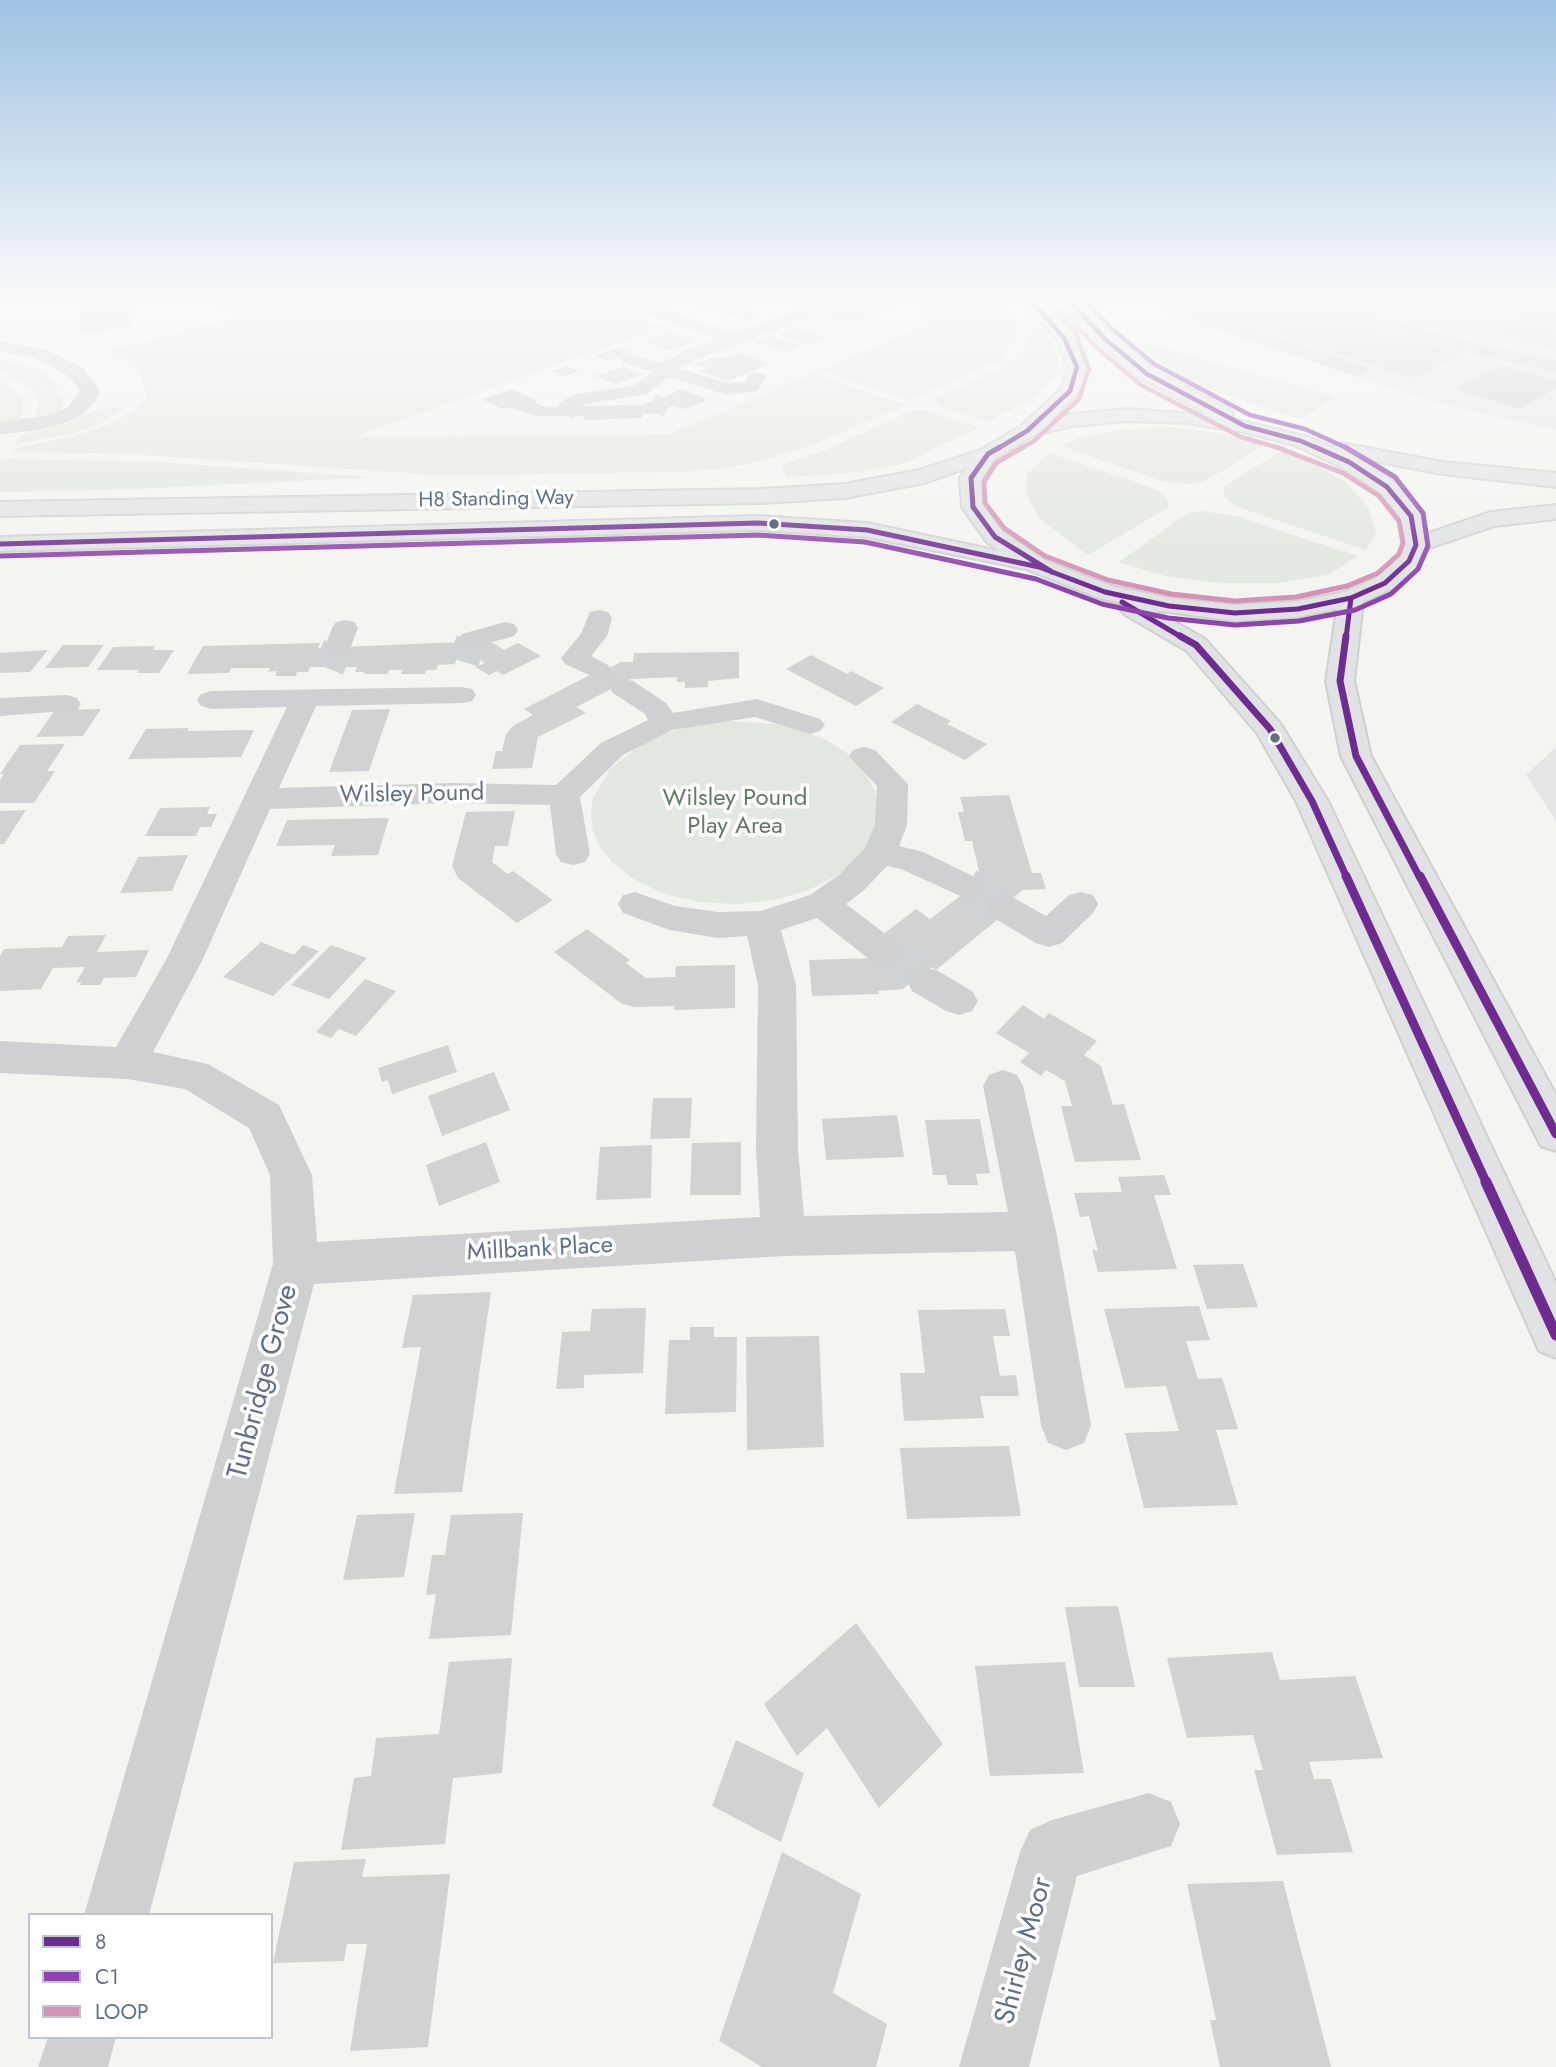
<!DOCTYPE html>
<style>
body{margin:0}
#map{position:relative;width:1556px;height:2067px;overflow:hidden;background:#f4f4f1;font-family:Jost,sans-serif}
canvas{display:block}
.legend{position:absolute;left:28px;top:1913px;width:245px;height:126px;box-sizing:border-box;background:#fff;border:2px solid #c0c6ce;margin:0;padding:9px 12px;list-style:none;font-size:21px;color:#617185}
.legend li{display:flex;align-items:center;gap:14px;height:35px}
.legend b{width:35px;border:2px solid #c0c6ce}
</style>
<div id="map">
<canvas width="1556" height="2067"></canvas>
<ul class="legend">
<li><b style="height:9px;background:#6e2c91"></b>8</li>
<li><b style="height:9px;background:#8e44ad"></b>C1</li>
<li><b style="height:9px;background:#d592b6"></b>LOOP</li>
</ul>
</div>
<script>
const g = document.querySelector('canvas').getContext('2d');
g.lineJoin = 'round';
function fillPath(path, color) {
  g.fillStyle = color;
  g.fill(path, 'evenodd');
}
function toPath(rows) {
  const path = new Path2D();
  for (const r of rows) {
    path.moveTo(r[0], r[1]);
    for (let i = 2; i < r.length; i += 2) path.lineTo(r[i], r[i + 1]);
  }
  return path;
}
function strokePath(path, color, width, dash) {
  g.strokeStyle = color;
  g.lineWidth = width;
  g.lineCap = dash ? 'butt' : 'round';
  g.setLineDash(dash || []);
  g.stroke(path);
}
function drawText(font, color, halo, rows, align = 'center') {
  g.font = font + ' Jost,sans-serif';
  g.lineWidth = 7;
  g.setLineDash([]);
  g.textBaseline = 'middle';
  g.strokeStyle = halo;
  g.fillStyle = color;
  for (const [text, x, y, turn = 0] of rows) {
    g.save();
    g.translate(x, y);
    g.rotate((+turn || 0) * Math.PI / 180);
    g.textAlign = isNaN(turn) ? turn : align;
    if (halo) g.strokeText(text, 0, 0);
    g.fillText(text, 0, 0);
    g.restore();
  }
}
const built = toPath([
 [1156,300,1556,300,1556,430,1436,403,1174,316],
 [1556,747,1556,821,1526,775]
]);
const green = toPath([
 [208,300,588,300,664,327,353,437,667,435,812,374,905,405,813,445,760,461,719,469,676,472,438,475,130,454,12,452,16,448,85,433,110,424,139,407,147,396,139,372,111,350,239,317],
 [919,300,1000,300,1010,311,1018,330,1012,346,998,361,909,401,820,370,930,324],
 [1027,311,1052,342,1058,359,1056,376,1035,397,987,422,941,407,936,402,936,398,1004,367,1027,347,1029,329,1022,312],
 [1140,345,1151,345,1337,397,1300,419,1177,378],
 [0,359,37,369,54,383,63,400,60,411,53,416,33,422,38,404,33,390,0,370],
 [0,380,23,398,23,411,16,423,0,421],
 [126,407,101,423,72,434,14,444,22,434,60,426,98,409],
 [926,410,979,427,906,463,859,472,787,477,782,465,826,450,910,411],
 [1170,427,1219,433,1267,444,1205,481,1192,484,1161,481,1061,446,1081,437,1121,430],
 [1281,451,1310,462,1343,480,1369,508,1376,533,1366,550,1249,511,1233,504,1224,496,1225,486],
 [1049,453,1148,486,1162,493,1168,501,1169,507,1088,555,1041,520,1029,501,1025,486,1028,473],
 [5,459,154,462,372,477,136,489,0,492,0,460],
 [1204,511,1239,517,1358,556,1330,574,1279,583,1221,583,1165,576,1119,562,1188,513],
 [728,721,775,724,797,729,824,739,847,753,864,771,875,791,879,813,874,835,860,856,838,875,809,890,774,900,737,904,700,902,665,894,635,880,612,862,600,847,593,831,591,815,593,798,611,768,642,744,661,735,682,728]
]);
const building = toPath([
 [87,300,138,300,131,328,76,333],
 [683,300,716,300,733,305,716,311],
 [874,300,907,300,886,308,866,303],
 [1228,300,1274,300,1463,353,1414,378,1201,310],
 [1556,300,1556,350,1487,332],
 [857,305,882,313,851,324,826,316],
 [735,306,764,315,747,321,719,312],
 [796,328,826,338,809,345,779,335],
 [668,332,695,341,670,351,642,341],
 [770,336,802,346,787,353,755,342],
 [621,347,633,352,607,361,595,356],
 [740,353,770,364,727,381,700,371,707,368,695,364,718,356,727,358],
 [1499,365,1556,381,1556,388,1520,409,1454,389],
 [567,366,579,371,564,376,552,371],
 [623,367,643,374,615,384,595,376],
 [512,389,538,401,534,402,545,407,643,405,682,389,708,400,684,409,673,406,651,414,642,414,642,418,583,420,584,416,536,416,508,407,502,409,482,399],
 [463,642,493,643,504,650,518,643,541,656,503,675,497,671,489,675,475,667,485,663,477,658,457,658,455,664,438,665,436,670,426,670,425,674,401,674,402,670,389,670,388,674,364,674,365,672,355,672,357,667,310,667,308,672,297,672,296,676,275,676,277,671,268,672,270,668,231,668,229,673,187,674,203,646,320,643,318,648],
 [63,645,104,645,88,667,45,668],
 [155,646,153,650,174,650,159,673,137,673,139,670,97,670,113,647],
 [48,650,30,672,0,673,0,653],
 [739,652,739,678,708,681,708,687,685,688,685,682,677,682,677,677,631,679,576,707,586,713,538,737,532,768,492,769,496,751,502,751,506,734,513,726,533,715,524,709,592,674,594,676,621,662,633,662,634,653],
 [811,655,847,674,851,671,884,688,856,706,786,669],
 [917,704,951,721,947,724,987,744,965,760,891,722],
 [101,709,83,736,36,737,55,710],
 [390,709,369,771,329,772,352,710],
 [189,728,187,731,254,730,241,757,128,759,146,729],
 [65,744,47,771,55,771,34,803,0,803,0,780,4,774,0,774,20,745],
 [1009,795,1032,873,1041,873,1046,889,1023,890,996,911,1003,915,936,970,931,967,903,989,878,991,879,994,812,996,809,960,876,958,877,963,893,950,877,939,916,909,930,919,981,880,972,841,965,841,958,812,964,812,960,797],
 [210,807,207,814,217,814,211,827,200,827,196,836,145,836,160,808],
 [26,810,4,844,0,844,0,811],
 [515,811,508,846,495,846,492,862,508,874,513,871,553,900,517,923,458,878,452,866,466,812],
 [389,818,378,855,331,856,335,845,276,846,287,820],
 [188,855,172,891,120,893,138,857],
 [587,929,630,960,626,963,646,978,675,977,676,966,735,965,735,1008,674,1010,674,1006,635,1007,622,1004,554,952],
 [106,935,97,952,149,950,136,977,104,978,100,985,79,985,82,981,76,983,85,967,53,968,41,989,0,991,0,956,4,949,62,947,68,936],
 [261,942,294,955,303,945,319,951,273,996,223,977],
 [331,945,367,958,329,999,291,985],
 [365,979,396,991,356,1036,339,1029,331,1038,316,1032],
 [1023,1005,1044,1019,1049,1013,1097,1041,1084,1055,1101,1066,1113,1105,1124,1104,1141,1160,1075,1162,1061,1106,1072,1106,1065,1081,1046,1070,1041,1076,1020,1062,1029,1053,996,1033],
 [448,1045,457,1072,392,1094,388,1080,382,1082,378,1068],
 [494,1072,510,1110,442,1136,428,1096],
 [653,1098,692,1098,690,1138,650,1139],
 [897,1115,904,1157,826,1160,822,1119],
 [980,1119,990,1173,976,1174,978,1185,948,1185,946,1175,933,1175,925,1120],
 [486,1142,500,1182,439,1206,426,1165],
 [741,1142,741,1195,690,1195,692,1143],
 [652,1145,651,1198,596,1200,600,1147],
 [1164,1175,1171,1195,1154,1195,1177,1269,1098,1272,1092,1249,1098,1251,1089,1216,1080,1217,1074,1193,1122,1192,1118,1177],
 [1243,1264,1258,1307,1207,1309,1193,1265],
 [491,1292,462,1492,394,1494,421,1347,402,1348,413,1295],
 [1199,1306,1210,1340,1186,1341,1198,1379,1222,1378,1238,1429,1216,1430,1238,1505,1144,1508,1125,1433,1179,1431,1166,1386,1125,1388,1104,1309],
 [646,1308,643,1373,584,1375,584,1388,556,1389,562,1332,590,1331,592,1309],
 [1005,1309,1010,1336,993,1336,1000,1376,1016,1375,1019,1396,980,1396,984,1418,904,1421,900,1373,925,1373,918,1310],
 [690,1327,714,1327,714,1337,737,1337,736,1412,665,1414,669,1340,690,1340],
 [819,1336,824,1447,747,1450,746,1337],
 [1009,1446,1021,1516,907,1519,900,1448],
 [415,1513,404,1577,343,1580,357,1515],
 [523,1513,511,1635,429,1639,436,1594,426,1595,432,1555,445,1555,451,1515],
 [1118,1606,1135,1687,1079,1687,1065,1607],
 [856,1623,943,1744,879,1808,827,1728,797,1756,764,1704],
 [1272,1652,1280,1680,1355,1676,1383,1758,1309,1762,1314,1779,1331,1779,1353,1852,1277,1855,1254,1770,1263,1770,1253,1735,1187,1738,1167,1658],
 [512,1658,502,1773,453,1778,445,1844,341,1850,354,1778,371,1776,376,1738,439,1734,449,1662],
 [1065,1662,1084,1773,990,1776,975,1666],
 [736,1740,804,1773,781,1842,712,1806],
 [782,1852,861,1894,833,1993,887,2024,876,2067,762,2067,719,2041],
 [366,1859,362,1877,450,1874,428,2047,350,2051,367,1944,347,1944,344,1961,273,1963,294,1862],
 [1283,1881,1331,2067,1220,2067,1210,2020,1216,2020,1187,1884]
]);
const minorTunnelFar2 = toPath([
 [652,402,667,409],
 [565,416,568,406]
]);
const minorTunnelFar1 = toPath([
 [464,662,471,640],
 [329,669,338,646]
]);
const minorTunnel = toPath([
 [967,887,1002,907],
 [883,951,925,981]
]);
const minor = toPath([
 [613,300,636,300,734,333,827,300,850,300,848,303,694,360,679,368,728,383,744,382,751,373,765,373,767,377,757,391,727,395,669,377,647,394,585,404,568,412,561,410,558,406,561,402,573,395,635,385,653,372,623,363,620,359,623,355,629,354,662,363,682,352,718,339,615,303,613,300],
 [1197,300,1214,300,1206,309,1209,313,1366,367,1368,371,1359,377,1352,375,1197,321,1189,308,1197,300],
 [1289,300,1315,300,1486,346,1556,360,1556,372,1478,355,1291,303,1289,300],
 [0,341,46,350,83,368,100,391,95,402,82,415,65,423,39,430,0,434,0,422,51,415,68,407,80,391,69,376,35,358,0,351,0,341],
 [599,610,608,612,612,618,607,636,591,656,608,665,612,671,608,677,598,679,565,664,561,658,581,634,590,612,599,610],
 [345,620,354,622,358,628,351,646,347,652,338,654,329,652,325,646,332,628,336,622,345,620],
 [505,622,514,624,518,630,514,636,471,648,462,646,458,640,462,634,505,622],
 [623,679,633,681,666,703,673,713,757,699,820,719,825,725,820,731,810,734,755,717,672,730,623,755,580,797,590,854,585,862,573,865,561,862,556,854,550,805,451,803,270,809,202,961,153,1052,208,1064,279,1105,312,1175,317,1242,760,1217,756,1150,758,985,747,936,718,938,670,930,623,913,618,904,623,895,635,892,675,906,718,912,761,911,810,895,840,874,865,848,875,825,877,786,849,756,853,750,864,747,875,750,908,784,907,825,899,846,923,852,979,879,984,887,979,895,967,899,901,869,887,866,864,890,846,904,896,942,901,951,896,960,883,964,870,960,817,918,781,930,796,985,798,1150,804,1216,1008,1212,983,1086,989,1075,1003,1070,1017,1075,1023,1086,1056,1231,1091,1425,1084,1443,1066,1450,1048,1443,1041,1425,1015,1251,784,1256,314,1284,149,1915,84,1915,273,1264,270,1175,249,1128,185,1089,127,1079,0,1073,0,1041,116,1047,166,960,287,707,211,709,201,706,197,700,201,694,211,691,462,687,472,689,476,695,472,701,462,703,316,706,279,788,451,783,556,785,601,743,648,720,645,714,613,693,609,687,613,681,623,679],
 [67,695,77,698,81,704,77,710,0,716,0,698,67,695],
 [1081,892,1093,895,1098,904,1093,913,1062,943,1049,947,1036,943,990,916,985,907,990,898,1002,895,1014,898,1046,916,1069,895,1081,892],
 [925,967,938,971,972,991,978,1001,972,1011,959,1015,946,1011,912,991,907,981,912,971,925,967],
 [1149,1793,1171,1802,1180,1824,1171,1846,1077,1876,1029,2067,959,2067,1020,1852,1030,1830,1052,1820,1149,1793],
 [48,2037,116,2037,108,2067,38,2067,48,2037]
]);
const highway = toPath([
 [1023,300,1040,300,1070,334,1086,367,1080,391,1052,419,1073,414,1127,409,1209,415,1140,378,1098,342,1061,300,1078,300,1110,334,1154,370,1230,410,1233,414,1230,418,1308,437,1332,447,1341,443,1443,462,1556,473,1556,487,1443,474,1358,458,1395,482,1422,516,1426,534,1491,512,1556,505,1556,519,1494,526,1426,549,1418,566,1394,588,1363,602,1354,681,1371,756,1556,1095,1556,1151,1541,1146,1341,756,1326,681,1337,609,1298,617,1235,621,1154,610,1205,639,1280,723,1328,801,1556,1283,1556,1358,1539,1351,1296,801,1257,733,1187,651,1124,614,1120,609,1124,604,1096,597,1026,569,867,537,758,530,0,551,0,537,758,516,867,523,999,551,987,542,962,507,960,478,967,468,924,483,845,498,761,503,0,516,0,502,761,489,845,484,919,470,981,450,1021,426,1061,389,1068,367,1056,339,1023,300],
 [1127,421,1186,423,1244,432,1294,445,1341,467,1379,492,1400,517,1404,545,1398,558,1376,578,1344,592,1298,601,1235,605,1169,598,1112,586,1048,562,1003,532,984,507,982,478,995,458,1034,435,1073,426,1127,421]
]);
const bus1Far4 = toPath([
 [1069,300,1104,338,1147,374,1245,426,1301,441,1319,449],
 [997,449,1027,431,1070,391,1077,367,1064,338,1031,300]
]);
const bus1Far3 = toPath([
 [1000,447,988,454,971,478,973,507,995,537,1052,572],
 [0,544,758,523,867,530,1039,567,1105,592,1169,606,1235,613,1298,609,1351,598,1385,583,1409,561,1416,545,1411,516,1387,487,1349,462,1315,447],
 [1122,602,1183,638],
 [1346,638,1351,598]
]);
const bus1Far2 = toPath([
 [1180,636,1196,645,1270,729,1312,801,1347,878],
 [1346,636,1340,681,1356,756,1420,878]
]);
const bus1Far1 = toPath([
 [1346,876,1487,1184],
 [1420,876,1556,1134]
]);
const bus1 = toPath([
 [1486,1182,1556,1335]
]);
const bus2Far1 = toPath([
 [1085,300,1112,329,1154,364,1250,415,1305,429,1349,449]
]);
const bus2 = toPath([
 [0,556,758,535,865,542,1036,579,1102,604,1168,618,1235,625,1299,621,1355,610,1391,594,1418,569,1428,546,1423,513,1395,477,1345,447]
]);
const bus3Far1 = toPath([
 [1060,308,1096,347,1141,385,1241,437,1283,449],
 [1020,449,1034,441,1079,399,1089,369,1075,332,1047,300]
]);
const bus3 = toPath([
 [1023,447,996,463,984,482,985,503,1004,528,1045,556,1108,580,1171,594,1235,601,1296,597,1347,586,1378,573,1399,554,1403,543,1399,521,1379,496,1343,473,1276,447]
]);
const markers = [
 [774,524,6,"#617185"],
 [1275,738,6,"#617185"]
];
const farStreetnames = [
 ["H8 Standing Way",496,500,-1]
];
const streetNames = [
 ["Wilsley Pound",412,795,-1],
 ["Millbank Place",540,1250,-3]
];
const parkNames = [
 ["Wilsley Pound",735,799],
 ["Play Area",735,827]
];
const nearStreetnames = [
 ["Tunbridge Grove",264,1382,-75],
 ["Shirley Moor",1025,1951,-75]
];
fillPath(built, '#e4e5e4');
fillPath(green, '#e2e7df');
fillPath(building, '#d1d2d2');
strokePath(minorTunnelFar2, '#cfd3d6', 18, [18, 10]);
strokePath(minorTunnelFar1, '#cfd3d6', 30, [30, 15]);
strokePath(minorTunnel, '#cfd3d6', 38, [38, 19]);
strokePath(highway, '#cfd1d1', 4);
fillPath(minor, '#cfd0d1');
fillPath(highway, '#e1e2e3');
strokePath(bus1Far4, '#6e2c91', 4.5);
strokePath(bus1Far3, '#6e2c91', 5);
strokePath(bus1Far2, '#6e2c91', 7);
strokePath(bus1Far1, '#6e2c91', 9);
strokePath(bus1, '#6e2c91', 11);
strokePath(bus2Far1, '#8e44ad', 4.5);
strokePath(bus2, '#8e44ad', 5);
strokePath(bus3Far1, '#d592b6', 4.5);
strokePath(bus3, '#d592b6', 5);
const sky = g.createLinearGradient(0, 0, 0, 589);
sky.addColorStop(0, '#9fc2e3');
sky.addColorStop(0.51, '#fafaf9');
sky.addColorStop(1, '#fafaf900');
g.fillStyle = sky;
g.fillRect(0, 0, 1556, 589);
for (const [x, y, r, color] of markers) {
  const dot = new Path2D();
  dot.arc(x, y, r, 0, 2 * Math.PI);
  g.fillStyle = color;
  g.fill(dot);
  strokePath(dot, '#fff', 2.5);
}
drawText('21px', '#617185', '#fff', farStreetnames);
drawText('24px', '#617185', '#fff', streetNames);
drawText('24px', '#637b60', '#fff', parkNames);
drawText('28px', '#617185', '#fff', nearStreetnames);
</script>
